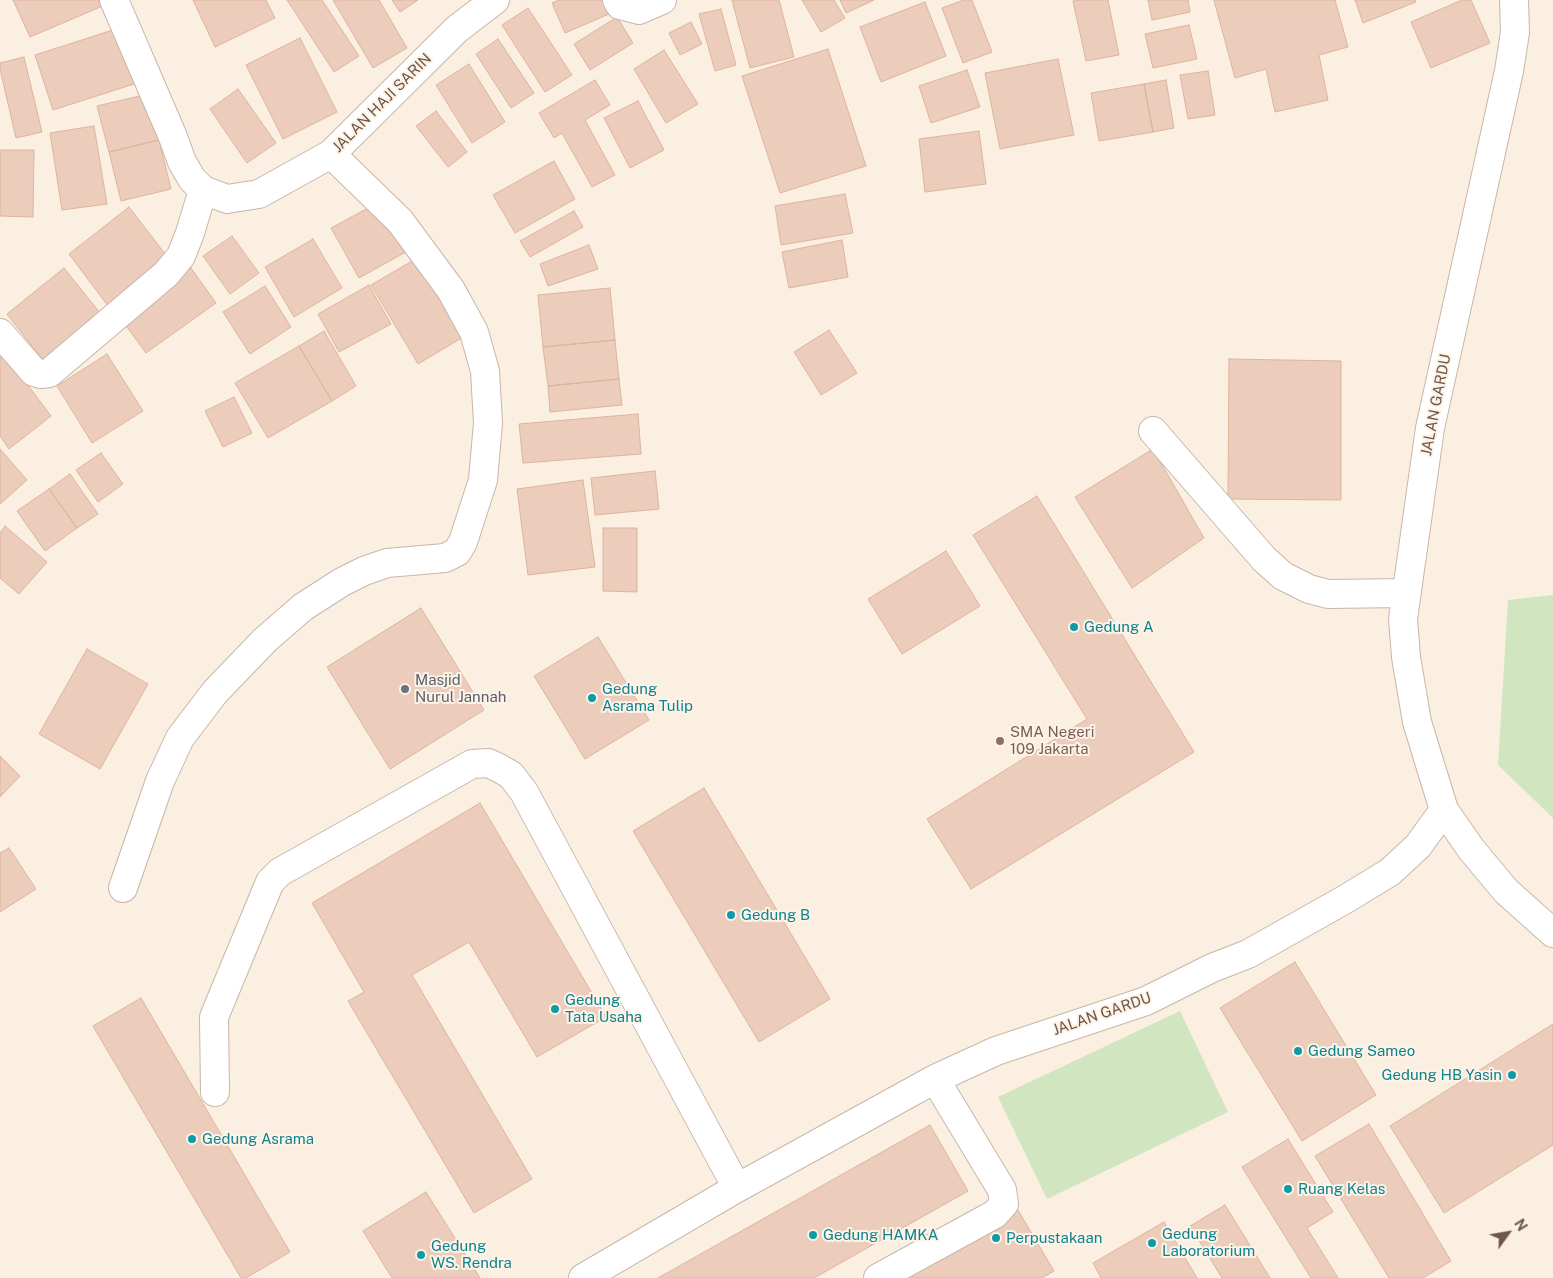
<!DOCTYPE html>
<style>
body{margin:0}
#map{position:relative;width:1553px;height:1278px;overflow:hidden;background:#faefe1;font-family:"Public Sans",sans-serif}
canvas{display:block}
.north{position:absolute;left:1483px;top:1208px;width:50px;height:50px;-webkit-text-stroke:4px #fdf3e7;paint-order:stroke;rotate:58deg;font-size:14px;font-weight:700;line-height:20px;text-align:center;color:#6e564a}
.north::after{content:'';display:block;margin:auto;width:18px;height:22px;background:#6e564a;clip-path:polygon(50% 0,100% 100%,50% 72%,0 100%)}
</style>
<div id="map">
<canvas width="1553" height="1278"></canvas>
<div class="north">N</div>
</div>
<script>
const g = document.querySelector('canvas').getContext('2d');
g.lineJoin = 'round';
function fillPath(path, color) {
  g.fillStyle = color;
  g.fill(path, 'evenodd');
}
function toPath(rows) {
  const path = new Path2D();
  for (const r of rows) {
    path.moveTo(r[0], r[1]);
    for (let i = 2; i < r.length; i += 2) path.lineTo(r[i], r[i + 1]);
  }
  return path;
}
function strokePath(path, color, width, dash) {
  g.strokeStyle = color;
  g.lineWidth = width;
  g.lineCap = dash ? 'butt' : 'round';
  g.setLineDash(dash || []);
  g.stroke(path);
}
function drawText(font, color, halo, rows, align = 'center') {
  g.font = font + ' "Public Sans",sans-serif';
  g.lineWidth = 4;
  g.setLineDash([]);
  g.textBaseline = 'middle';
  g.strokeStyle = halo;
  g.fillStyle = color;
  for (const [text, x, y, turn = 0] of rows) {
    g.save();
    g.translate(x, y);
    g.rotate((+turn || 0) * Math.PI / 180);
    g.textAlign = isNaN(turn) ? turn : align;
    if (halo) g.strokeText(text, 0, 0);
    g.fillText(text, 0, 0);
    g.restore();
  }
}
const green = toPath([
 [1553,595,1553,818,1498,765,1508,600],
 [1180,1011,1228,1112,1047,1199,998,1097]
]);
const building = toPath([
 [13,0,103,0,105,5,30,37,13,0],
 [193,0,266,0,275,18,215,47,193,0],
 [287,0,322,0,359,56,334,72,287,0],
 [333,0,379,0,407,48,373,68,333,0],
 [392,0,418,0,400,12,392,0],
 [559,0,611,0,616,11,565,33,552,3,559,0],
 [732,0,779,0,794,57,750,68,732,0],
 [802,0,834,0,845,18,821,32,802,0],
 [840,0,874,0,846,13,840,0],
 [964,0,972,0,992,52,963,63,942,8,964,0],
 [1079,0,1108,0,1119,55,1086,61,1073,1,1079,0],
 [1148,0,1188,0,1190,12,1152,20,1148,0],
 [1214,0,1335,0,1348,47,1319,55,1328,100,1275,112,1266,69,1235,78,1214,0],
 [1355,0,1415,0,1416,2,1363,23,1355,0],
 [1462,0,1471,0,1490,43,1431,68,1411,22,1462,0],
 [925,2,946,56,881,82,860,27,925,2],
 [528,8,572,75,545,92,502,25,528,8],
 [721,9,736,65,715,71,699,14,721,9],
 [617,17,633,43,590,70,574,44,617,17],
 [691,22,702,44,680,55,669,33,691,22],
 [1189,25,1197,59,1153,68,1145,34,1189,25],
 [119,28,137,83,53,110,35,55,119,28],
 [300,38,337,112,283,139,246,65,300,38],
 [498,39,534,93,511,108,476,54,498,39],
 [828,49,866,166,780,193,742,76,828,49],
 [664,50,698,104,666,123,634,69,664,50],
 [24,57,42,132,16,138,0,69,0,63,24,57],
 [1058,59,1074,135,1000,149,985,73,1058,59],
 [469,64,505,122,472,143,436,85,469,64],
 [967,70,980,107,931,123,919,86,967,70],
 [1208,71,1215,115,1188,119,1180,75,1208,71],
 [595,80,610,105,585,120,615,175,592,187,562,133,554,138,539,113,595,80],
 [1166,80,1174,128,1153,132,1144,84,1166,80],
 [1144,84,1153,132,1099,141,1091,93,1144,84],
 [238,89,276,143,247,163,210,109,238,89],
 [148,94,159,140,109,152,97,106,148,94],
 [638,101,664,150,630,168,604,118,638,101],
 [436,111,467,152,448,167,416,126,436,111],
 [94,126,107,204,62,210,50,133,94,126],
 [979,131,986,184,925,192,919,139,979,131],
 [159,140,171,189,121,201,109,152,159,140],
 [0,150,34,150,33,217,0,216,0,150],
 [554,161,575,199,515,233,493,195,554,161],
 [845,194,853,233,781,245,775,206,845,194],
 [379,202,406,252,359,278,331,228,379,202],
 [129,207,169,259,108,306,69,254,129,207],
 [574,211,583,227,530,257,520,241,574,211],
 [232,236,259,273,230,294,203,256,232,236],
 [313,239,342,288,294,317,265,267,313,239],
 [842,240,848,277,789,288,782,252,842,240],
 [589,245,598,269,548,286,540,264,589,245],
 [419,257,465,336,418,364,371,285,419,257],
 [64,268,104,318,46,364,7,314,64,268],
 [191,268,216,303,146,353,121,319,191,268],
 [369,285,391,324,339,352,318,314,369,285],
 [265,286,291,327,250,354,223,312,265,286],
 [610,288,615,340,543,347,538,295,610,288],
 [829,330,857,373,821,395,794,352,829,330],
 [324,331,356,386,332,401,299,346,324,331],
 [615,340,619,379,548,386,543,347,615,340],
 [299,346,332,401,268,438,235,383,299,346],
 [0,348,51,416,9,449,0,436,0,348],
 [107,354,143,411,92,443,57,386,107,354],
 [1229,359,1341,361,1341,500,1228,499,1229,359],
 [619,379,622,405,550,412,548,386,619,379],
 [234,397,252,433,223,447,205,411,234,397],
 [638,414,641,454,523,463,519,424,638,414],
 [0,449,27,480,0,504,0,449],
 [1153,449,1204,538,1132,588,1075,497,1153,449],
 [101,453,123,484,98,502,76,470,101,453],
 [655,471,659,509,595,515,591,478,655,471],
 [70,474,98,514,77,528,49,489,70,474],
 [583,480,595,567,528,575,517,489,583,480],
 [49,489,77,528,45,551,17,511,49,489],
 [1037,496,1194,752,971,889,927,819,1087,719,973,535,1037,496],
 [5,526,47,562,19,594,0,578,0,533,5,526],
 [603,528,637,528,637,592,603,591,603,528],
 [946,551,980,606,902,654,868,599,946,551],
 [421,608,484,710,390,769,327,667,421,608],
 [598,637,649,720,585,759,534,676,598,637],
 [87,649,148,684,100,769,39,734,87,649],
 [0,756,20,776,0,797,0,756],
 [704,788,830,999,759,1042,633,831,704,788],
 [480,803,606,1017,537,1057,469,942,412,975,532,1179,474,1213,348,1001,364,992,312,903,480,803],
 [9,848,36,889,0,912,0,853,9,848],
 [1295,962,1376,1095,1302,1141,1220,1008,1295,962],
 [141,998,290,1252,246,1278,241,1278,93,1026,141,998],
 [1553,1024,1553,1145,1444,1213,1390,1126,1553,1024],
 [1369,1124,1451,1261,1423,1278,1389,1278,1315,1156,1369,1124],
 [930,1125,968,1191,814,1278,658,1278,930,1125],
 [1288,1139,1333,1212,1307,1228,1338,1278,1311,1278,1242,1167,1288,1139],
 [426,1192,480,1278,392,1278,363,1231,426,1192],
 [1015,1205,1054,1271,1042,1278,886,1278,1015,1205],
 [1225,1205,1270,1278,1222,1278,1190,1226,1225,1205],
 [1164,1222,1197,1278,1101,1278,1093,1263,1164,1222]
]);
const minor = toPath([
 [114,0,173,137,182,162,192,179,203,190,227,199,259,194,331,154,457,29,495,0],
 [617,0,620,5,639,10,662,0],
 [1514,0,1515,32,1509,71,1430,428,1403,619,1406,657,1417,722,1444,810,1471,849,1506,891,1553,933],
 [0,333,34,372,41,374,49,373,166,274,181,256,190,233,203,190],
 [1153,431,1264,559,1283,576,1309,589,1328,594,1406,593],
 [123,888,160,781,180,738,215,692,265,640,303,607,342,582,364,571,387,563,445,558,457,552,463,542,483,480,488,423,485,371,474,332,451,290,400,221,331,154],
 [215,1092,214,1017,270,882,280,872,472,764,488,763,499,768,511,775,524,792,737,1188],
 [583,1278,737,1188,935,1079,996,1051,1146,1001,1212,968,1248,954,1344,900,1390,872,1418,846,1444,810],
 [878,1278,995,1214,1004,1204,1002,1190,935,1079]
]);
const markers = [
 [1074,627,5,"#0f9aa8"],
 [405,689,5,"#6b7280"],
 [592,698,5,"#0f9aa8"],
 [1000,741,5,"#8d6e63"],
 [731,915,5,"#0f9aa8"],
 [555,1009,5,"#0f9aa8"],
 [1298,1051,5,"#0f9aa8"],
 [1512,1075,5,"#0f9aa8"],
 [192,1139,5,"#0f9aa8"],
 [1288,1189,5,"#0f9aa8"],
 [813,1235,5,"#0f9aa8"],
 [996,1238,5,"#0f9aa8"],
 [1152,1243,5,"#0f9aa8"],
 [421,1255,5,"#0f9aa8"]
];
const streetNames = [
 ["JALAN HAJI SARIN",382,103,-45],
 ["JALAN GARDU",1436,405,-79],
 ["JALAN GARDU",1102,1014,-19]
];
const cultureNames = [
 ["Gedung A",1084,627],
 ["Gedung",602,689],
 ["Asrama Tulip",602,706],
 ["Gedung B",741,915],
 ["Gedung",565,1000],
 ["Tata Usaha",565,1017],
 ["Gedung Sameo",1308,1051],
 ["Gedung HB Yasin",1502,1075,"right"],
 ["Gedung Asrama",202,1139],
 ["Ruang Kelas",1298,1189],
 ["Gedung",1162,1234],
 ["Laboratorium",1162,1251],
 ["Gedung HAMKA",823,1235],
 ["Perpustakaan",1006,1238],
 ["Gedung",431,1246],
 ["WS. Rendra",431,1263]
];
const worshipNames = [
 ["Masjid",415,680],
 ["Nurul Jannah",415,697]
];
const educationNames = [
 ["SMA Negeri",1010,732],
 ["109 Jakarta",1010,749]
];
fillPath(green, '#d1e5c1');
fillPath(building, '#eccdbb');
strokePath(building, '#ddb39d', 1);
strokePath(minor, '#c9b6a9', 30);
strokePath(minor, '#fff', 28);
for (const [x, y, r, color] of markers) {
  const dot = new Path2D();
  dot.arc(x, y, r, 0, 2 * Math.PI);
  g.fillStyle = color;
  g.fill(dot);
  strokePath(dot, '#fdf3e7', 2);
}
drawText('15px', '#6e564a', '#fdf3e7', streetNames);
drawText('15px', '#0d838f', '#fdf3e7', cultureNames, 'left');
drawText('15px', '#5b616d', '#fdf3e7', worshipNames, 'left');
drawText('15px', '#785e54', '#fdf3e7', educationNames, 'left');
</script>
